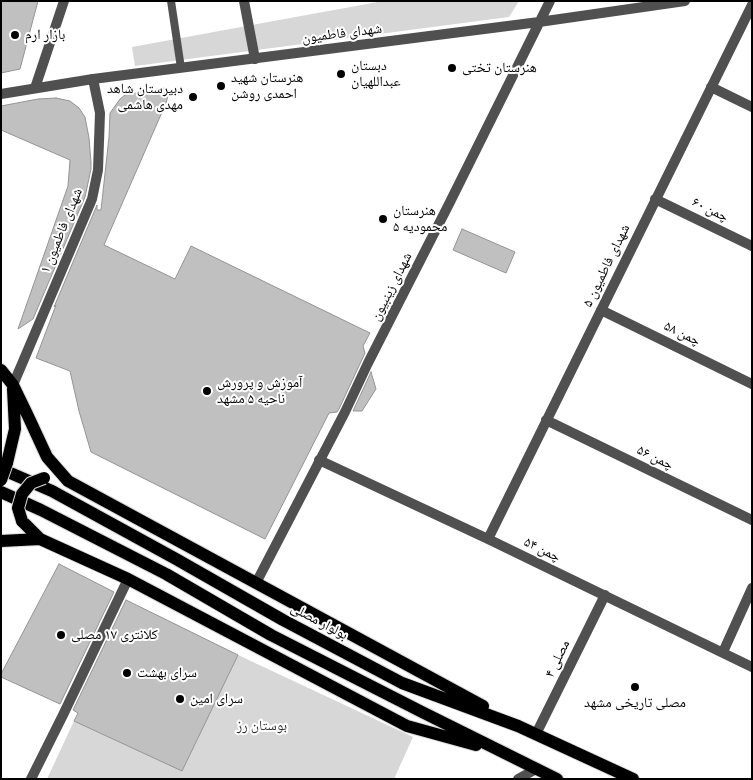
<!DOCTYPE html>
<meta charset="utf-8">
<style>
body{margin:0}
#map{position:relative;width:753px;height:780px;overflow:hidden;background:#fff;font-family:"Roboto Condensed",sans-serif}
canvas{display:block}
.frame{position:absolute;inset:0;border:2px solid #000;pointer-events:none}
</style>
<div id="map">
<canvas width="753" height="780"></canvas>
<div class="frame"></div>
</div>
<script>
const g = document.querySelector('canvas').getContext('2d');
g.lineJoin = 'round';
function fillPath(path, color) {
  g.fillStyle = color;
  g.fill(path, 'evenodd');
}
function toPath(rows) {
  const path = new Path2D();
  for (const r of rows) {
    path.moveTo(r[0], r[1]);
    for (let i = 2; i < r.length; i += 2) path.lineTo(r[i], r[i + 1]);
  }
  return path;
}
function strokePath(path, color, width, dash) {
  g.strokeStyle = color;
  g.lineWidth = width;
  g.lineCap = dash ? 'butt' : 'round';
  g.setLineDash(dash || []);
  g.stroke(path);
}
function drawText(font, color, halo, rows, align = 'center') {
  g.font = font + ' "Roboto Condensed","Noto Naskh Arabic",sans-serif';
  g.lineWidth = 4;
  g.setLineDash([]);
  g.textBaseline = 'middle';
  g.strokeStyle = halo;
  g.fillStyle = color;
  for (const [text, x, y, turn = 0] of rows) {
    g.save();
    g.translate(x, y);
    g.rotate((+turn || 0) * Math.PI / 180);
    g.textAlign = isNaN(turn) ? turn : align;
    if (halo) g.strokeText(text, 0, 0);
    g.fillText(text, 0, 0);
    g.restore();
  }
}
const green = toPath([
 [383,1,519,1,509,17,135,66,132,47],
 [238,655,413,737,394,779,47,779,74,721,182,770]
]);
const building = toPath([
 [1,1,38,1,20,69,1,73,1,1],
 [163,88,166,90,168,96,166,103,104,245,175,279,191,246,370,333,363,346,365,353,339,409,337,412,329,413,265,539,91,452,79,411,70,371,36,358,56,305,54,307,97,205,97,210,101,210,109,137,110,113,120,99,125,95,163,88],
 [56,98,70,101,79,108,85,117,89,138,91,162,91,169,85,197,33,319,18,329,68,186,70,160,1,130,1,106,38,99,56,98],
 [462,229,515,252,506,273,453,250,462,229],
 [371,372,376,389,362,411,353,411,371,372],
 [59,564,114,592,60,704,1,677,1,674,59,564],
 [126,600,238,655,182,771,74,721,78,713,73,710,126,600]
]);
const service = toPath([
 [171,1,181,68]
]);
const minor = toPath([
 [244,1,255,59],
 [711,87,752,107],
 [35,88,64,1],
 [655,199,752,246],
 [601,310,752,384],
 [13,385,92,199,98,170,100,113,93,79],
 [546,420,752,520],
 [319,460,488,539,752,667],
 [488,539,752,5],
 [723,652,752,588],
 [536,734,605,595],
 [31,779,63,715,128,579],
 [518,779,536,769]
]);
const tertiary = toPath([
 [1,94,93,79,539,22,685,1],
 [256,583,345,412,368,363,449,204,550,1]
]);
const primary = toPath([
 [1,370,13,385,28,416,47,457,68,481,483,706],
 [7,463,15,429,13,389],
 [1,469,52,491,176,559,283,620,402,683,518,726,633,779],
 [1,492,41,510,166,574,271,635,422,712,557,779],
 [22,521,40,539],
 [1,541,40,539,128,579,407,726,476,745]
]);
const primaryBridge = toPath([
 [1,480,7,463],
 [22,521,18,508,22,494,31,483,44,478]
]);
const markers = [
 [15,35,5,"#000"],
 [452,68,5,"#000"],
 [341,74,5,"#000"],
 [221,86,5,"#000"],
 [193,97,5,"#000"],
 [383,219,5,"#000"],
 [207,391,5,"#000"],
 [61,635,5,"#000"],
 [127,673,5,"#000"],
 [635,687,5,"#000"],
 [180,699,5,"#000"]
];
const streetNames = [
 ["شهدای فاطمیون",342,34,-7],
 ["چمن ۶۰",710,210,26],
 ["شهدای فاطمیون ۱",62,231,-68],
 ["شهدای فاطمیون ۵",607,266,-64],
 ["شهدای زینبیون",392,287,-63],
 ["چمن ۵۸",682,334,26],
 ["چمن ۵۶",655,458,26],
 ["چمن ۵۴",542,550,26],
 ["بولوار مصلی",319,622,28],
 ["مصلی ۴",558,659,-64]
];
const poiNames = [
 ["بازار ارم",25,35],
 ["دبستان",351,66],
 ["عبداللهیان",351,82],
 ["هنرستان تختی",462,68],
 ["هنرستان شهید",231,78],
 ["احمدی روشن",231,94],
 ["دبیرستان شاهد",183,89,"right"],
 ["مهدی هاشمی",183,105,"right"],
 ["هنرستان",393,211],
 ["محمودیه ۵",393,227],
 ["آموزش و پرورش",217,383],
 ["ناحیه ۵ مشهد",217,399],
 ["کلانتری ۱۷ مصلی",71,635],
 ["سرای بهشت",137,673],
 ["سرای امین",190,699],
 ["مصلی تاریخی مشهد",635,703,"center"]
];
const parkNames = [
 ["بوستان رز",262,726]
];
fillPath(green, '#d7d7d7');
fillPath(building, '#c0c0c0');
strokePath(building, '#949494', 1);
strokePath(primary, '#dbdbdb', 14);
strokePath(service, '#505050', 8);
strokePath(minor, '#505050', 10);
strokePath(tertiary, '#505050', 10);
strokePath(primary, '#000', 12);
strokePath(primaryBridge, '#dbdbdb', 14, []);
strokePath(primaryBridge, '#000', 12);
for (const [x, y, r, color] of markers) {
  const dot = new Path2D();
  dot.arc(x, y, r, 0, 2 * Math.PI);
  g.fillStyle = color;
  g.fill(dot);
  strokePath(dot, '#fff', 2);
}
drawText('14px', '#000', '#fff', streetNames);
drawText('14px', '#000', '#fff', poiNames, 'left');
drawText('14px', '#2e2e2e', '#fff', parkNames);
</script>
